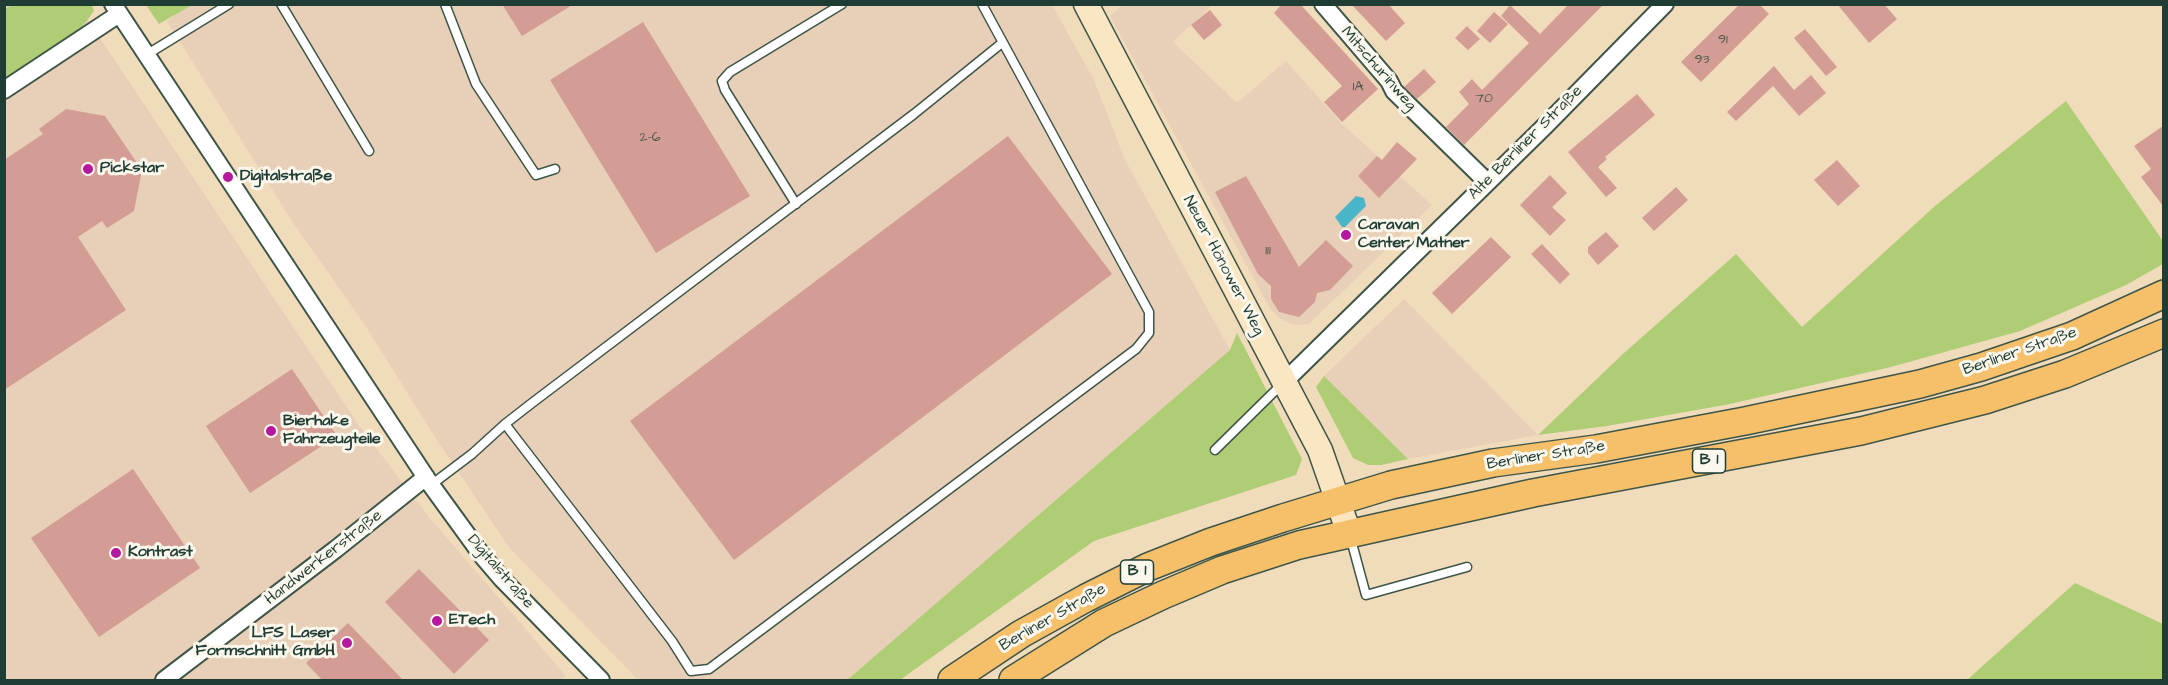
<!DOCTYPE html>
<meta charset="utf-8">
<style>
body{margin:0}
#map{position:relative;width:2168px;height:685px;overflow:hidden;background:#f0dcbb;font-family:"Architects Daughter",sans-serif}
canvas{display:block}
.frame{position:absolute;inset:0;border:6px solid #1f3d34;pointer-events:none}
</style>
<div id="map">
<canvas width="2168" height="685"></canvas>
<div class="frame"></div>
</div>
<script>
const g = document.querySelector('canvas').getContext('2d');
g.lineJoin = 'round';
function fillPath(path, color) {
  g.fillStyle = color;
  g.fill(path, 'evenodd');
}
function toPath(rows) {
  const path = new Path2D();
  for (const r of rows) {
    path.moveTo(r[0], r[1]);
    for (let i = 2; i < r.length; i += 2) path.lineTo(r[i], r[i + 1]);
  }
  return path;
}
function strokePath(path, color, width, dash) {
  g.strokeStyle = color;
  g.lineWidth = width;
  g.lineCap = dash ? 'butt' : 'round';
  g.setLineDash(dash || []);
  g.stroke(path);
}
function drawText(font, color, halo, rows, align = 'center') {
  g.font = font + ' "Architects Daughter",sans-serif';
  g.lineWidth = 6;
  g.setLineDash([]);
  g.textBaseline = 'middle';
  g.strokeStyle = halo;
  g.fillStyle = color;
  for (const [text, x, y, turn = 0] of rows) {
    g.save();
    g.translate(x, y);
    g.rotate((+turn || 0) * Math.PI / 180);
    g.textAlign = isNaN(turn) ? turn : align;
    if (halo) g.strokeText(text, 0, 0);
    g.fillText(text, 0, 0);
    g.restore();
  }
}
const built = toPath([
 [192,4,1052,5,1094,80,1125,160,1230,350,847,680,638,680,508,546,435,437,365,325,292,221,167,21],
 [4,5,78,5,360,427,429,517,566,676,560,680,5,680],
 [1123,5,1212,5,1173,42,1237,103,1286,61,1342,124,1432,205,1309,324,1295,325,1281,319,1271,310,1110,16],
 [1404,299,1538,435,1408,459,1324,376]
]);
const green = toPath([
 [12,5,92,5,94,11,79,31,5,81,5,9],
 [146,5,192,5,159,24],
 [2066,101,2163,241,2163,264,2126,285,2020,331,1891,367,1730,404,1607,426,1538,435,1624,353,1736,254,1802,327,1935,206],
 [1237,333,1302,459,1296,475,1094,541,900,680,847,680,1230,350],
 [1324,376,1408,459,1381,465,1368,465,1353,458,1316,387],
 [2075,583,2163,624,2163,680,1967,680]
]);
const water = toPath([
 [1356,196,1364,198,1366,206,1345,227,1342,227,1335,217]
]);
const building = toPath([
 [502,4,574,4,522,36],
 [1282,4,1300,4,1378,89,1342,122,1324,102,1342,86,1274,13],
 [1351,4,1388,4,1405,23,1386,41],
 [1569,4,1604,4,1464,145,1446,127,1469,104,1459,92,1472,79,1482,90,1529,43,1501,16,1510,5,1540,34],
 [1740,4,1759,4,1769,14,1701,82,1681,62],
 [1837,4,1884,4,1897,19,1869,43],
 [1210,10,1222,25,1204,40,1191,25],
 [1494,12,1508,24,1490,43,1477,31],
 [643,22,750,196,656,253,550,80],
 [1467,26,1480,39,1468,50,1455,38],
 [1805,29,1837,67,1826,76,1794,38],
 [1774,66,1794,90,1811,75,1826,93,1799,116,1773,86,1736,121,1727,112],
 [1424,69,1436,82,1417,99,1404,87],
 [1637,94,1655,115,1605,157,1607,159,1598,167,1617,188,1606,197,1568,152],
 [66,109,105,116,142,170,134,211,107,228,102,221,78,237,126,310,4,390,4,160,43,134,39,129],
 [2163,126,2163,206,2141,177,2151,169,2134,146],
 [1008,136,1112,274,734,560,630,421],
 [1397,142,1417,159,1379,198,1358,176,1377,156,1382,160],
 [1837,160,1860,186,1838,206,1814,180],
 [1550,175,1567,193,1552,207,1566,220,1550,236,1520,205],
 [1246,176,1299,267,1326,240,1353,266,1330,290,1317,293,1315,302,1299,317,1279,312,1271,299,1271,286,1258,274,1215,192],
 [1676,187,1688,200,1654,231,1642,218],
 [1606,232,1619,246,1598,265,1588,253,1588,247],
 [1491,237,1511,257,1452,314,1432,293],
 [1542,244,1570,274,1560,284,1531,254],
 [292,369,337,436,250,493,206,426],
 [133,469,200,568,99,637,31,538],
 [419,569,489,640,454,674,385,602],
 [348,623,404,681,323,681,306,663]
]);
const lane = toPath([
 [281,4,369,151],
 [445,4,476,84,536,175,555,169],
 [146,55,229,4],
 [796,204,725,90,722,81,730,72,842,4],
 [505,424,672,641,691,671,709,669,1136,349,1149,333,1149,312,982,4],
 [1215,450,1283,383],
 [431,485,472,454,505,424,532,403,914,114,1002,43],
 [1350,536,1366,595,1467,567]
]);
const street = toPath([
 [113,4,431,485,484,558,502,579,601,680],
 [1323,4,1389,81,1394,91,1487,182],
 [4,90,119,14],
 [1284,382,1546,125,1665,4],
 [164,680,336,549,426,477]
]);
const secondary = toPath([
 [1086,4,1320,450,1349,533]
]);
const primary = toPath([
 [952,680,1021,634,1086,598,1148,567,1211,542,1283,518,1391,485,1493,463,1596,449,1745,421,1920,384,1981,367,2072,336,2164,294],
 [1013,680,1104,623,1163,595,1222,570,1299,545,1533,493,1861,431,1985,400,2065,374,2164,333]
]);
const markers = [
 [88,169,6,"#b5179e"],
 [228,177,6,"#b5179e"],
 [1346,235,6,"#b5179e"],
 [271,431,6,"#b5179e"],
 [116,553,6,"#b5179e"],
 [437,621,6,"#b5179e"],
 [347,643,6,"#b5179e"]
];
const numberNames = [
 ["91",1723,40],
 ["93",1702,60],
 ["1A",1358,87],
 ["70",1484,99],
 ["2-6",650,138],
 ["111",1268,251]
];
const shields = [
 [1709,461,33],
 [1137,572,33]
];
const shieldNames = [
 ["B 1",1709,461],
 ["B 1",1137,572]
];
const streetNames = [
 ["Mitschurinweg",1378,69,49],
 ["Alte Berliner Straße",1526,143,-45],
 ["Neuer Hönower Weg",1223,266,62],
 ["Berliner Straße",2020,352,-19],
 ["Berliner Straße",1546,456,-9],
 ["Handwerkerstraße",324,558,-38],
 ["Digitalstraße",500,572,49],
 ["Berliner Straße",1053,618,-30]
];
const poiNames = [
 ["Pickstar",100,169],
 ["Digitalstraße",240,177],
 ["Caravan",1358,226],
 ["Center Matner",1358,244],
 ["Bierhake",283,422],
 ["Fahrzeugteile",283,440],
 ["Kontrast",128,553],
 ["ETech",449,621],
 ["LFS Laser",335,634,"right"],
 ["Formschnitt GmbH",335,652,"right"]
];
fillPath(built, '#e7d0b7');
fillPath(green, '#aecd75');
fillPath(water, '#4ab5c6');
fillPath(building, '#d39d95');
strokePath(lane, '#3e5548', 11);
strokePath(street, '#3e5548', 20);
strokePath(secondary, '#3e5548', 27);
strokePath(primary, '#3e5548', 30);
strokePath(lane, '#fff', 8);
strokePath(street, '#fff', 16);
strokePath(secondary, '#fbe6c4', 24);
strokePath(primary, '#f6c06b', 27);
for (const [x, y, r, color] of markers) {
  const dot = new Path2D();
  dot.arc(x, y, r, 0, 2 * Math.PI);
  g.fillStyle = color;
  g.fill(dot);
  strokePath(dot, '#fbf7ec', 2);
}
drawText('14px', '#4c554c', null, numberNames);
for (const [x, y, w] of shields) {
  const box = new Path2D();
  box.roundRect(x - w / 2, y - 12, w, 24, 4.5);
  g.fillStyle = '#fbf7ec';
  g.fill(box);
  strokePath(box, '#1f3d34', 1.5);
}
drawText('bold 15px', '#1f3d34', null, shieldNames);
drawText('16px', '#1f3d34', '#fbf7ec', streetNames);
drawText('bold 16px', '#1f3d34', '#fbf7ec', poiNames, 'left');
</script>
